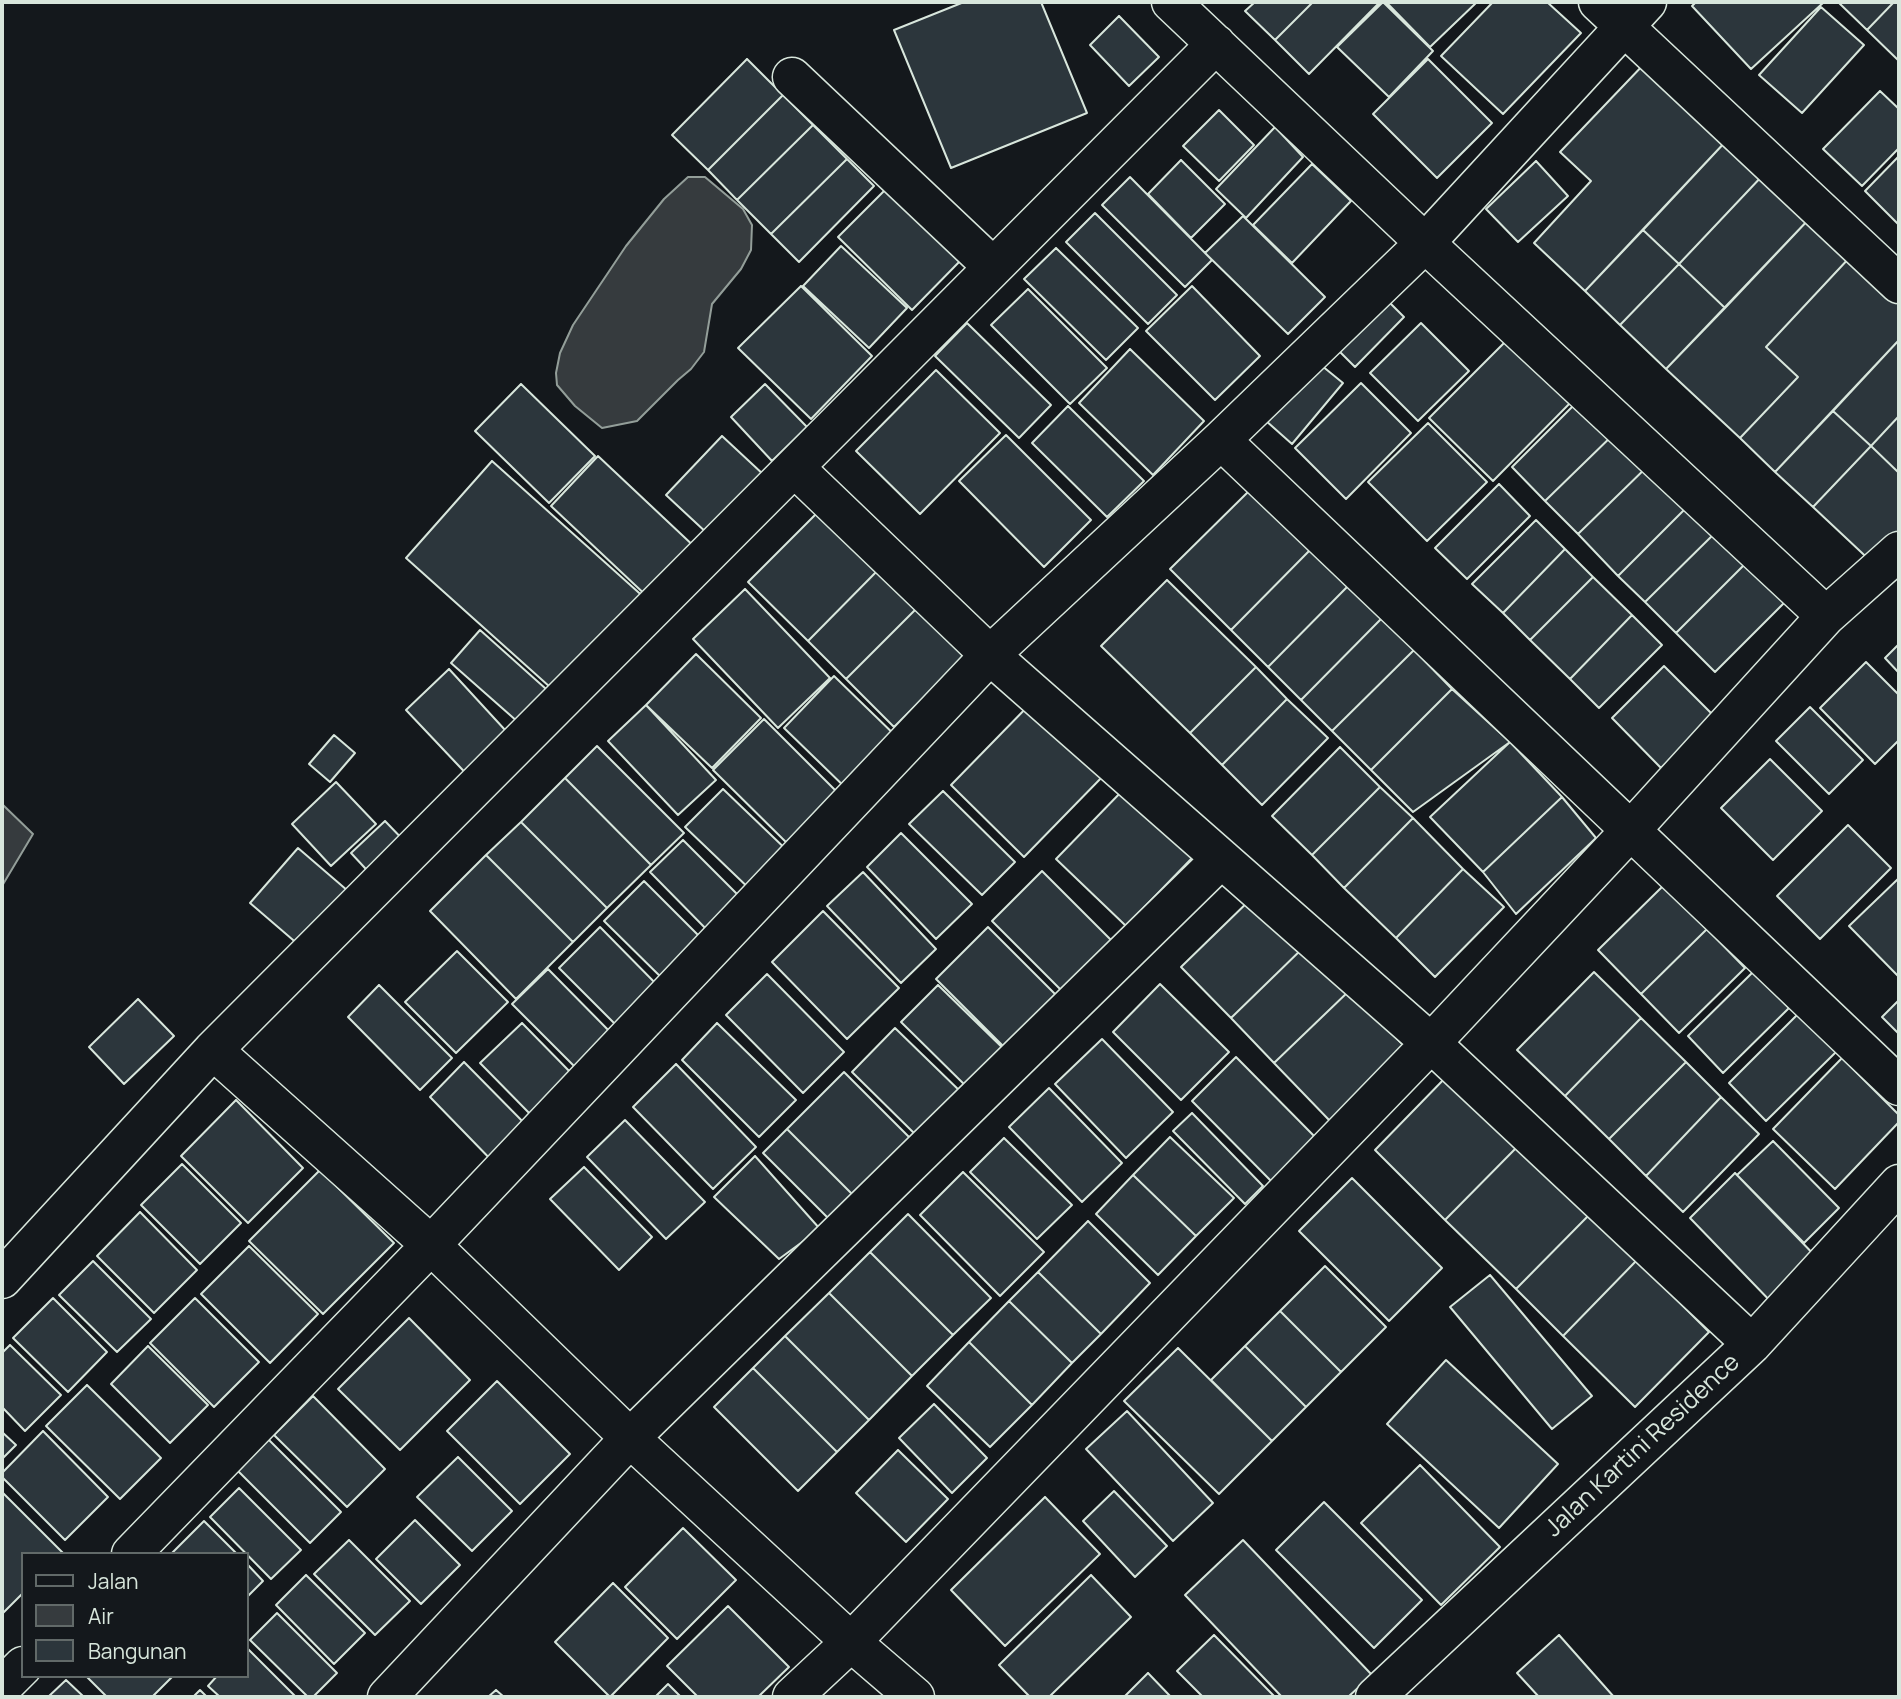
<!DOCTYPE html>
<style>
body{margin:0}
#map{position:relative;width:1901px;height:1699px;overflow:hidden;background:#14181c;font-family:Manrope,sans-serif}
canvas{display:block}
.frame{position:absolute;inset:0;border:4px solid #d8e6dc;pointer-events:none}
.legend{position:absolute;left:21px;top:1552px;width:228px;height:126px;box-sizing:border-box;background:#14181c;border:2px solid #626a69;margin:0;padding:9px 12px;list-style:none;font-size:21px;color:#d8e6dc}
.legend li{display:flex;align-items:center;gap:14px;height:35px}
.legend b{width:35px;border:2px solid #626a69}
</style>
<div id="map">
<canvas width="1901" height="1699"></canvas>
<div class="frame"></div>
<ul class="legend">
<li><b style="height:9px;background:#14181c"></b>Jalan</li>
<li><b style="height:19px;background:#363b3e"></b>Air</li>
<li><b style="height:19px;background:#2c363c"></b>Bangunan</li>
</ul>
</div>
<script>
const g = document.querySelector('canvas').getContext('2d');
g.lineJoin = 'round';
function fillPath(path, color) {
  g.fillStyle = color;
  g.fill(path, 'evenodd');
}
function toPath(rows) {
  const path = new Path2D();
  for (const r of rows) {
    path.moveTo(r[0], r[1]);
    for (let i = 2; i < r.length; i += 2) path.lineTo(r[i], r[i + 1]);
  }
  return path;
}
function strokePath(path, color, width, dash) {
  g.strokeStyle = color;
  g.lineWidth = width;
  g.lineCap = dash ? 'butt' : 'round';
  g.setLineDash(dash || []);
  g.stroke(path);
}
function drawText(font, color, halo, rows, align = 'center') {
  g.font = font + ' Manrope,sans-serif';
  g.lineWidth = 5;
  g.setLineDash([]);
  g.textBaseline = 'middle';
  g.strokeStyle = halo;
  g.fillStyle = color;
  for (const [text, x, y, turn = 0] of rows) {
    g.save();
    g.translate(x, y);
    g.rotate((+turn || 0) * Math.PI / 180);
    g.textAlign = isNaN(turn) ? turn : align;
    if (halo) g.strokeText(text, 0, 0);
    g.fillText(text, 0, 0);
    g.restore();
  }
}
const water = toPath([
 [688,177,705,177,743,209,752,225,751,250,741,269,712,304,704,352,691,369,678,380,637,421,602,428,575,406,557,385,556,373,560,353,573,325,626,246,664,199,688,177],
 [2,804,33,834,2,886,2,804]
]);
const building = toPath([
 [964,2,1041,2,1087,113,951,168,894,30,964,2],
 [1255,2,1313,2,1275,40,1245,11,1255,2],
 [1313,2,1380,2,1309,74,1275,40,1313,2],
 [1383,2,1433,51,1389,97,1337,47,1383,2],
 [1386,2,1477,2,1430,47,1386,2],
 [1493,2,1547,2,1581,33,1503,114,1441,56,1493,2],
 [1696,2,1824,2,1751,69,1692,6,1696,2],
 [1838,2,1894,2,1867,30,1838,2],
 [1894,2,1899,2,1899,61,1867,30,1894,2],
 [1821,7,1864,45,1802,113,1759,75,1821,7],
 [1119,16,1159,57,1129,86,1090,45,1119,16],
 [747,59,783,95,708,170,672,135,747,59],
 [1428,59,1492,123,1437,178,1373,114,1428,59],
 [1646,62,1728,139,1585,291,1534,243,1591,181,1560,152,1646,62],
 [1880,91,1899,109,1899,148,1862,186,1823,149,1880,91],
 [783,95,813,125,737,200,708,170,783,95],
 [1219,110,1254,145,1219,181,1183,146,1219,110],
 [813,125,847,159,771,234,737,200,813,125],
 [1275,127,1303,157,1246,218,1216,189,1275,127],
 [1728,139,1764,174,1679,264,1643,230,1728,139],
 [1899,156,1899,225,1865,191,1899,156],
 [847,159,874,186,799,262,771,234,847,159],
 [1181,160,1225,204,1191,238,1148,194,1181,160],
 [1536,161,1568,196,1518,242,1486,209,1536,161],
 [1312,164,1351,201,1292,263,1253,225,1312,164],
 [1764,174,1810,218,1725,308,1679,264,1764,174],
 [1130,177,1212,260,1185,287,1102,205,1130,177],
 [890,185,963,258,912,310,838,237,890,185],
 [1095,213,1177,295,1148,324,1066,242,1095,213],
 [1243,216,1325,297,1288,334,1205,253,1243,216],
 [1810,218,1851,256,1766,347,1798,377,1740,438,1666,369,1810,218],
 [1643,230,1679,264,1620,325,1585,291,1643,230],
 [841,246,907,308,869,348,803,286,841,246],
 [1056,248,1138,328,1106,360,1024,279,1056,248],
 [1851,256,1899,302,1899,340,1775,472,1740,438,1798,377,1766,347,1851,256],
 [1679,264,1725,308,1666,369,1620,325,1679,264],
 [801,286,872,356,811,419,738,348,801,286],
 [1192,286,1260,356,1215,400,1146,331,1192,286],
 [1028,289,1107,368,1070,404,991,325,1028,289],
 [1384,297,1404,317,1355,367,1334,346,1384,297],
 [967,323,1051,405,1019,438,935,356,967,323],
 [1421,323,1469,371,1418,421,1370,373,1421,323],
 [1516,331,1579,394,1493,481,1429,418,1516,331],
 [1899,340,1899,416,1871,446,1833,411,1899,340],
 [1130,349,1204,421,1153,475,1079,403,1130,349],
 [1316,361,1343,383,1292,444,1265,420,1316,361],
 [936,370,1000,433,920,514,856,451,936,370],
 [1361,383,1411,433,1346,499,1295,448,1361,383],
 [521,384,595,456,549,503,475,431,521,384],
 [765,384,807,427,772,461,731,417,765,384],
 [1585,394,1619,429,1545,501,1512,467,1585,394],
 [1068,406,1144,481,1107,517,1032,443,1068,406],
 [1833,411,1871,446,1813,507,1775,472,1833,411],
 [1899,416,1899,473,1871,446,1899,416],
 [1428,423,1487,482,1427,541,1368,482,1428,423],
 [1619,429,1652,462,1578,534,1545,501,1619,429],
 [1006,435,1091,520,1044,567,959,481,1006,435],
 [722,436,765,476,709,535,666,495,722,436],
 [1871,446,1899,473,1899,544,1877,567,1813,507,1871,446],
 [598,456,699,551,652,601,551,506,598,456],
 [492,461,647,600,560,696,406,558,492,461],
 [1652,462,1692,502,1618,576,1578,534,1652,462],
 [1499,484,1530,516,1467,579,1435,548,1499,484],
 [1252,488,1312,548,1231,630,1170,569,1252,488],
 [1692,502,1719,529,1645,602,1618,576,1692,502],
 [823,507,882,566,808,641,748,582,823,507],
 [1536,520,1565,549,1503,613,1472,584,1536,520],
 [1719,529,1749,560,1676,633,1645,602,1719,529],
 [1312,548,1349,585,1268,667,1231,630,1312,548],
 [1565,549,1593,577,1530,640,1503,613,1565,549],
 [1749,560,1788,599,1715,672,1676,633,1749,560],
 [882,566,920,605,846,679,808,641,882,566],
 [1593,577,1632,615,1570,679,1530,640,1593,577],
 [1167,580,1256,667,1190,733,1101,646,1167,580],
 [1349,585,1382,618,1301,700,1268,667,1349,585],
 [745,589,830,678,778,728,693,639,745,589],
 [920,605,968,653,894,727,846,679,920,605],
 [1632,615,1662,645,1599,708,1570,679,1632,615],
 [1382,618,1414,650,1332,731,1301,700,1382,618],
 [480,630,555,697,527,730,451,663,480,630],
 [1899,644,1899,673,1885,658,1899,644],
 [1414,650,1452,689,1371,770,1332,731,1414,650],
 [696,654,761,718,712,768,646,705,696,654],
 [1866,662,1899,695,1899,740,1875,764,1820,708,1866,662],
 [1664,666,1714,716,1661,768,1612,718,1664,666],
 [1256,667,1287,699,1222,765,1190,733,1256,667],
 [449,669,517,743,475,783,406,710,449,669],
 [834,676,902,742,852,794,784,728,834,676],
 [1452,689,1510,742,1413,812,1371,770,1452,689],
 [1287,699,1328,738,1262,805,1222,765,1287,699],
 [1033,701,1106,773,1024,857,951,785,1033,701],
 [646,705,716,780,678,815,608,741,646,705],
 [1810,707,1863,760,1829,794,1776,741,1810,707],
 [764,719,847,802,797,853,713,770,764,719],
 [334,735,355,753,330,782,309,764,334,735],
 [1510,742,1562,797,1483,872,1430,817,1510,742],
 [597,746,684,833,651,865,565,778,597,746],
 [1340,747,1380,787,1312,855,1272,816,1340,747],
 [1770,759,1822,811,1773,860,1721,808,1770,759],
 [565,778,651,865,607,908,521,822,565,778],
 [336,782,376,824,331,866,292,824,336,782],
 [1380,787,1413,818,1344,888,1312,855,1380,787],
 [723,789,794,857,757,896,685,827,723,789],
 [1124,789,1194,856,1126,926,1056,859,1124,789],
 [943,791,1015,862,982,895,909,824,943,791],
 [1562,797,1596,838,1516,914,1483,872,1562,797],
 [1413,818,1463,869,1396,938,1344,888,1413,818],
 [385,821,411,848,377,881,351,853,385,821],
 [521,822,607,908,573,942,486,855,521,822],
 [1848,825,1891,868,1820,939,1777,896,1848,825],
 [901,833,972,904,936,939,867,867,901,833],
 [683,840,746,903,713,936,650,872,683,840],
 [298,848,355,897,307,952,250,903,298,848],
 [486,855,573,942,516,999,430,911,486,855],
 [1463,869,1504,907,1435,977,1396,938,1463,869],
 [1042,871,1121,950,1071,1000,992,921,1042,871],
 [863,872,936,949,901,983,827,906,863,872],
 [1899,878,1899,977,1849,926,1899,878],
 [644,881,708,945,669,985,604,921,644,881],
 [1664,885,1707,929,1641,994,1598,950,1664,885],
 [1256,894,1306,945,1231,1018,1181,967,1256,894],
 [823,911,899,988,847,1039,772,962,823,911],
 [600,927,665,993,625,1034,559,968,600,927],
 [988,927,1060,999,1008,1051,936,979,988,927],
 [1707,929,1745,968,1679,1033,1641,994,1707,929],
 [1306,945,1350,990,1274,1063,1231,1018,1306,945],
 [457,951,508,1002,456,1053,405,1002,457,951],
 [548,969,619,1041,586,1078,512,1004,548,969],
 [1594,972,1641,1018,1565,1096,1517,1050,1594,972],
 [1753,972,1789,1008,1723,1073,1688,1036,1753,972],
 [767,974,844,1052,803,1093,726,1015,767,974],
 [1160,984,1229,1052,1181,1100,1113,1032,1160,984],
 [379,985,452,1058,420,1090,348,1017,379,985],
 [938,985,1011,1056,974,1094,901,1022,938,985],
 [1350,990,1406,1048,1330,1121,1274,1063,1350,990],
 [138,999,174,1036,124,1084,89,1047,138,999],
 [1899,1000,1899,1034,1882,1017,1899,1000],
 [1799,1013,1836,1052,1766,1121,1729,1083,1799,1013],
 [1641,1018,1686,1062,1609,1139,1565,1096,1641,1018],
 [522,1023,575,1077,533,1117,480,1063,522,1023],
 [717,1023,796,1100,759,1137,682,1060,717,1023],
 [895,1028,964,1095,921,1140,852,1072,895,1028],
 [1102,1039,1173,1112,1126,1158,1055,1084,1102,1039],
 [1236,1057,1319,1141,1275,1185,1192,1101,1236,1057],
 [1842,1058,1899,1115,1899,1122,1835,1189,1773,1129,1842,1058],
 [464,1062,534,1133,499,1168,430,1097,464,1062],
 [1686,1062,1721,1097,1646,1176,1609,1139,1686,1062],
 [676,1064,756,1147,713,1189,633,1107,676,1064],
 [844,1072,917,1145,860,1202,787,1129,844,1072],
 [1449,1074,1520,1144,1445,1220,1375,1150,1449,1074],
 [1049,1088,1122,1163,1082,1202,1009,1127,1049,1088],
 [1721,1097,1759,1134,1683,1212,1646,1176,1721,1097],
 [236,1100,303,1168,248,1223,181,1156,236,1100],
 [1192,1113,1263,1186,1245,1204,1173,1131,1192,1113],
 [625,1120,705,1202,666,1239,587,1157,625,1120],
 [787,1129,860,1202,836,1226,763,1153,787,1129],
 [1170,1137,1234,1198,1196,1236,1133,1175,1170,1137],
 [1004,1138,1072,1205,1037,1239,970,1172,1004,1138],
 [1773,1141,1839,1208,1804,1243,1737,1175,1773,1141],
 [1520,1144,1590,1214,1516,1289,1445,1220,1520,1144],
 [755,1156,820,1229,779,1259,714,1197,755,1156],
 [182,1164,241,1223,200,1264,141,1205,182,1164],
 [584,1167,652,1237,619,1270,550,1199,584,1167],
 [320,1170,394,1243,323,1314,249,1241,320,1170],
 [963,1172,1044,1252,1000,1296,920,1215,963,1172],
 [1735,1173,1822,1263,1776,1307,1690,1218,1735,1173],
 [1133,1175,1196,1236,1158,1275,1096,1214,1133,1175],
 [1352,1178,1442,1268,1389,1321,1299,1231,1352,1178],
 [140,1212,197,1270,154,1313,97,1256,140,1212],
 [908,1214,991,1298,953,1335,870,1252,908,1214],
 [1590,1214,1637,1260,1563,1336,1516,1289,1590,1214],
 [1088,1221,1150,1283,1101,1334,1038,1272,1088,1221],
 [249,1246,318,1314,270,1363,201,1294,249,1246],
 [870,1252,953,1335,912,1376,829,1293,870,1252],
 [1637,1260,1709,1332,1635,1407,1563,1336,1637,1260],
 [93,1261,151,1319,117,1352,59,1295,93,1261],
 [1325,1266,1386,1327,1341,1372,1280,1311,1325,1266],
 [1038,1272,1101,1334,1072,1363,1009,1301,1038,1272],
 [1490,1275,1592,1396,1552,1429,1450,1307,1490,1275],
 [829,1293,912,1376,869,1420,785,1336,829,1293],
 [53,1298,107,1352,68,1392,13,1338,53,1298],
 [195,1298,259,1362,214,1407,150,1343,195,1298],
 [1009,1301,1072,1363,1032,1405,969,1342,1009,1301],
 [1280,1311,1341,1372,1306,1407,1245,1346,1280,1311],
 [409,1318,470,1380,400,1450,338,1389,409,1318],
 [785,1336,869,1420,837,1452,753,1368,785,1336],
 [969,1342,1032,1405,990,1447,927,1386,969,1342],
 [10,1345,61,1395,25,1431,2,1407,2,1353,10,1345],
 [148,1346,208,1405,170,1443,111,1384,148,1346],
 [1245,1346,1306,1407,1272,1441,1211,1380,1245,1346],
 [1178,1348,1272,1441,1219,1494,1124,1401,1178,1348],
 [1446,1360,1558,1464,1499,1528,1387,1424,1446,1360],
 [753,1368,837,1452,798,1491,714,1407,753,1368],
 [497,1381,570,1454,520,1504,447,1431,497,1381],
 [87,1385,161,1458,120,1499,46,1426,87,1385],
 [313,1396,385,1469,347,1507,274,1435,313,1396],
 [934,1404,987,1458,952,1493,899,1438,934,1404],
 [1127,1411,1213,1503,1173,1541,1086,1449,1127,1411],
 [43,1431,108,1497,65,1540,2,1477,2,1473,43,1431],
 [2,1432,16,1445,2,1459,2,1432],
 [267,1438,341,1512,310,1543,236,1469,267,1438],
 [898,1450,948,1499,906,1542,856,1493,898,1450],
 [458,1457,512,1511,472,1551,417,1497,458,1457],
 [1420,1465,1500,1547,1441,1605,1361,1523,1420,1465],
 [239,1488,301,1550,271,1579,210,1517,239,1488],
 [1114,1491,1167,1546,1135,1577,1083,1521,1114,1491],
 [2,1492,63,1553,23,1554,23,1593,2,1614,2,1492],
 [1045,1497,1100,1554,1005,1646,951,1590,1045,1497],
 [1324,1502,1422,1600,1374,1648,1276,1550,1324,1502],
 [415,1520,460,1565,421,1604,376,1559,415,1520],
 [204,1521,237,1554,171,1554,204,1521],
 [683,1528,736,1580,677,1639,625,1587,683,1528],
 [349,1540,410,1601,375,1635,314,1574,349,1540],
 [1243,1540,1372,1675,1348,1697,1282,1697,1185,1595,1243,1540],
 [247,1564,263,1581,247,1597,247,1564],
 [306,1575,365,1633,334,1664,276,1605,306,1575],
 [1091,1575,1131,1617,1049,1697,1030,1697,999,1665,1091,1575],
 [613,1583,668,1638,610,1697,555,1642,613,1583],
 [728,1606,789,1667,758,1697,698,1697,667,1666,728,1606],
 [277,1613,337,1673,313,1697,308,1697,250,1640,277,1613],
 [1214,1635,1275,1697,1203,1697,1177,1671,1214,1635],
 [1559,1635,1614,1697,1539,1697,1517,1673,1559,1635],
 [247,1648,296,1697,220,1697,208,1686,217,1676,247,1676,247,1648],
 [1148,1673,1171,1697,1124,1697,1148,1673],
 [86,1676,173,1676,152,1697,107,1697,86,1676],
 [66,1680,84,1697,48,1697,66,1680],
 [668,1684,681,1697,655,1697,668,1684],
 [200,1690,207,1697,193,1697,200,1690],
 [496,1690,504,1697,488,1697,496,1690]
]);
const minor = toPath([
 [1171,2,1425,243,1826,616],
 [1598,2,1899,284],
 [792,77,993,267],
 [1221,440,1899,1086],
 [795,468,990,655,1431,1043,1752,1344],
 [213,1050,431,1245,630,1438,851,1642,915,1697],
 [2,1279,213,1050,1216,44],
 [131,1554,431,1245,990,655,1221,440,1425,243,1647,2],
 [2,1687,23,1666],
 [387,1697,630,1438,1221,859],
 [792,1697,851,1642,1431,1043,1630,831,1826,616,1899,551],
 [1375,1697,1752,1344,1899,1184]
]);
const streetNames = [
 ["Jalan Kartini Residence",1643,1446,-43]
];
fillPath(water, '#363b3e');
strokePath(water, '#939e99', 2);
fillPath(building, '#2c363c');
strokePath(building, '#d8e6dc', 2);
strokePath(minor, '#d8e6dc', 41);
strokePath(minor, '#14181c', 38);
drawText('24px', '#d8e6dc', '#14181c', streetNames);
</script>
